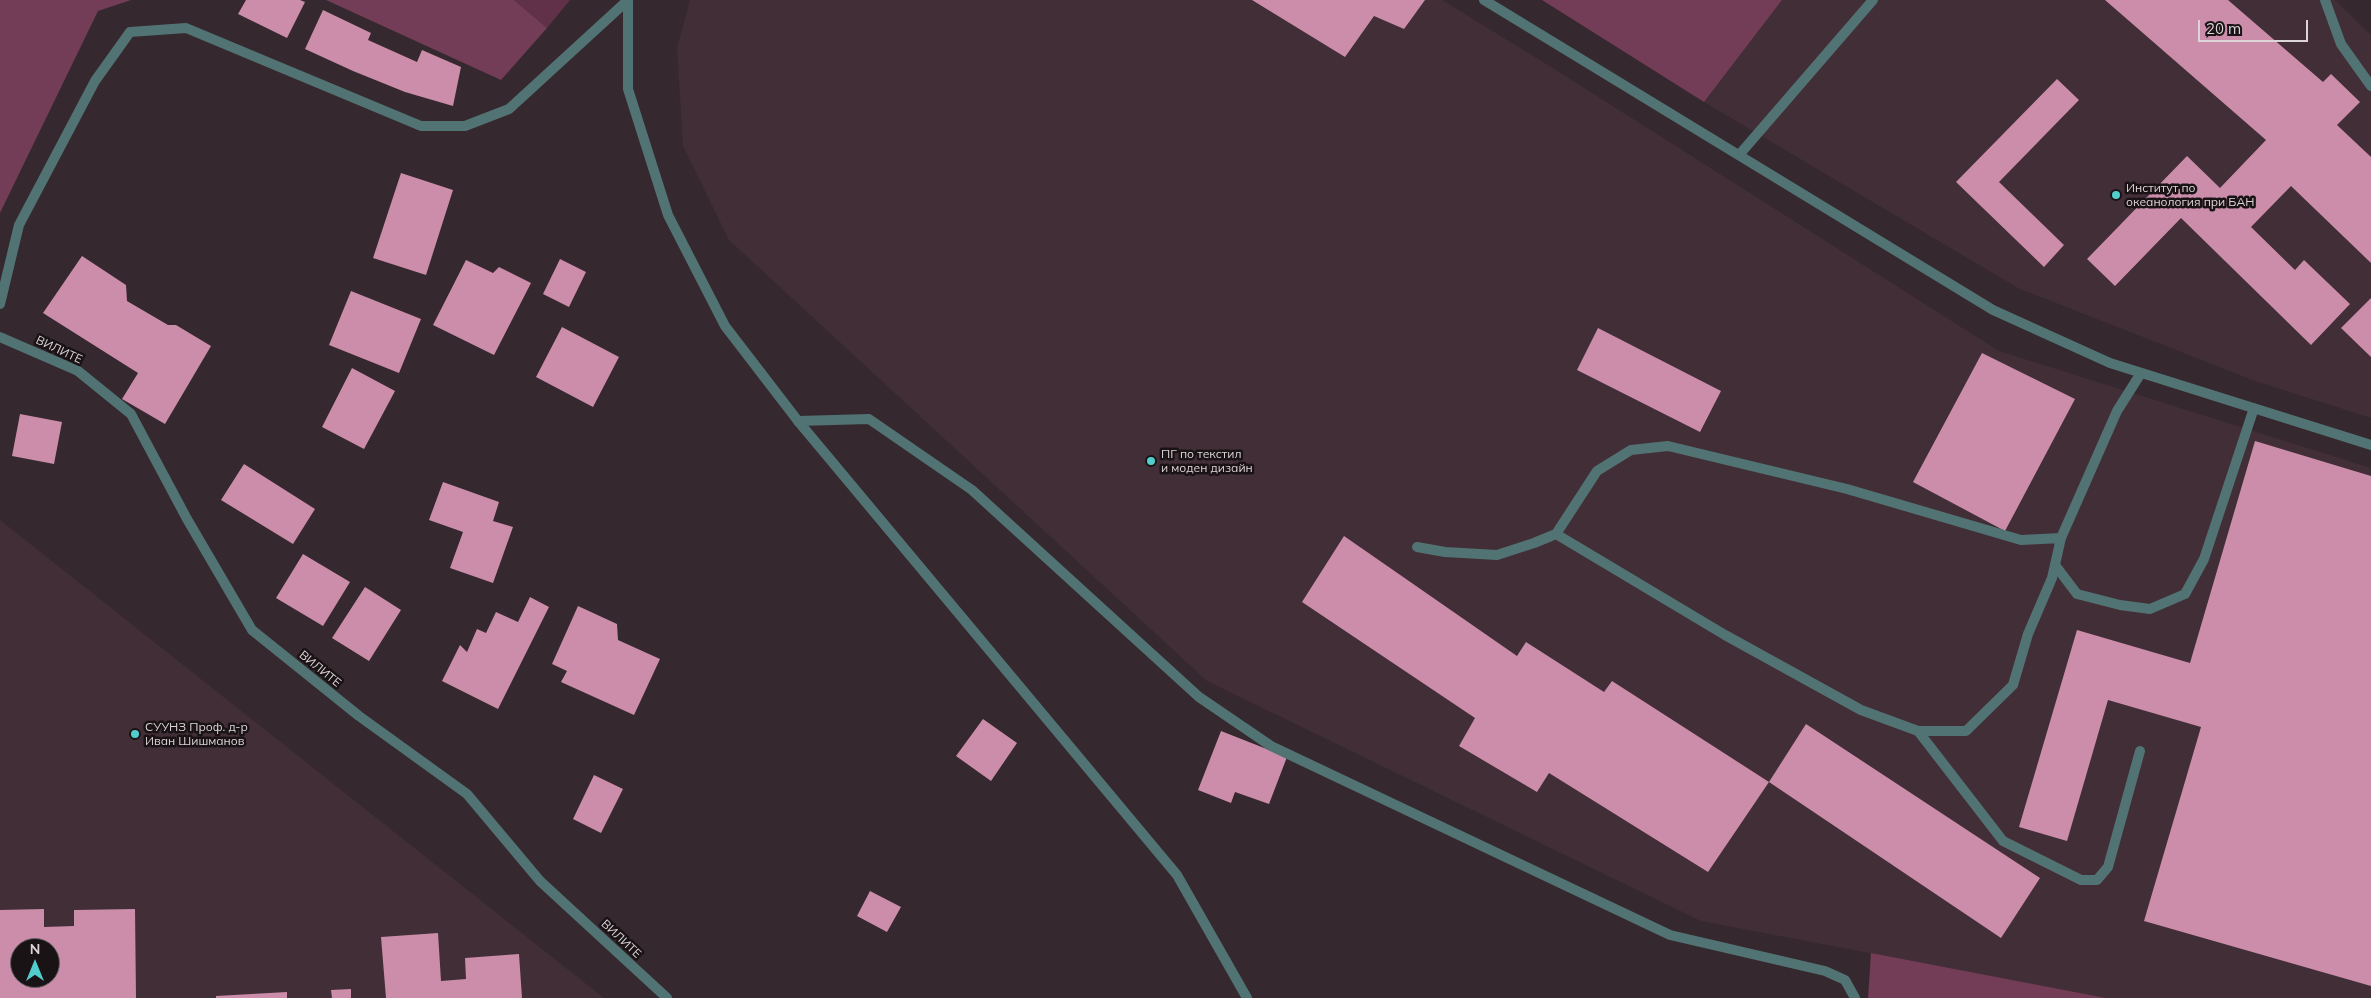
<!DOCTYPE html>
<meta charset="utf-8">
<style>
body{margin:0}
#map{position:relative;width:2371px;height:998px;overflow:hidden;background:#35282e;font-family:Mulish,sans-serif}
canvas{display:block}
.north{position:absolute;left:10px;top:938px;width:50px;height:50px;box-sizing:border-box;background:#191315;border:1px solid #676063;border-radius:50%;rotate:0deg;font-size:14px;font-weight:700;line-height:20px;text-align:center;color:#ddd4d8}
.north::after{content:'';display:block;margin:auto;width:18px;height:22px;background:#52cdcd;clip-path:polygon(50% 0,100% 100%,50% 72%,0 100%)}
.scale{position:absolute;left:2198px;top:20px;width:110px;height:22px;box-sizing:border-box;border:2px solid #ddd4d8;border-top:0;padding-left:6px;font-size:15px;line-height:18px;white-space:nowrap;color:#ddd4d8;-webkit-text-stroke:4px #191315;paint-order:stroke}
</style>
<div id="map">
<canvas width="2371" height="998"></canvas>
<div class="north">N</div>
<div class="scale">20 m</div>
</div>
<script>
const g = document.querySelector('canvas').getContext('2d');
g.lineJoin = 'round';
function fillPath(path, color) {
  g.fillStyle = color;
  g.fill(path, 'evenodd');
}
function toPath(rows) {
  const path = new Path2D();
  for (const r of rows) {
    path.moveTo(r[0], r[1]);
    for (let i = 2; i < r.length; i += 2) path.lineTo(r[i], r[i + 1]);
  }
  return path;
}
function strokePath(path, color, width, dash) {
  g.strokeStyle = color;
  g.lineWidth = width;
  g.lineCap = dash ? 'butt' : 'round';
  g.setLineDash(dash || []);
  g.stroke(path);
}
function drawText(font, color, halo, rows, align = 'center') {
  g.font = font + ' Mulish,sans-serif';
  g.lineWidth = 5;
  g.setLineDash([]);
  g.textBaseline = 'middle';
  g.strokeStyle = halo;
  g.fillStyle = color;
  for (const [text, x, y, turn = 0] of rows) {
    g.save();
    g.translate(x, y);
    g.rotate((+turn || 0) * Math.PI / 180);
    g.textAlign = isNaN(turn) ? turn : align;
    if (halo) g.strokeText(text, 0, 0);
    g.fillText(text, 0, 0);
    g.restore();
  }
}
const built = toPath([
 [690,0,1442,0,1556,70,1999,351,2371,468,2371,998,2106,998,1701,921,1207,681,729,240,683,146,677,48],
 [1782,0,2335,0,2371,35,2371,418,2255,381,2018,288,1704,102],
 [0,520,604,998,0,998],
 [20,948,50,948,50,978,20,978]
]);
const green = toPath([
 [514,0,570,0,547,28]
]);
const forest = toPath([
 [0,0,131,0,98,11,0,213],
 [326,0,514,0,547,28,501,80],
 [1542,0,1782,0,1704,102],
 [1871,953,2106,998,1868,998]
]);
const building = toPath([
 [246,0,300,0,305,2,287,38,238,14],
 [1252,0,1425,0,1404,29,1374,16,1345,57],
 [2105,0,2228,0,2323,82,2331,74,2360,102,2337,125,2371,157,2371,263,2291,186,2251,227,2295,270,2304,260,2350,304,2311,345,2181,218,2115,286,2087,259,2187,156,2220,188,2266,140],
 [323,10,371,33,368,40,417,62,422,50,461,67,453,106,405,92,353,71,305,49],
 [2057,79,2079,100,1999,182,2064,245,2044,267,1956,182],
 [401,173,453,190,426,275,373,258],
 [82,256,126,285,127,301,168,325,176,325,211,346,165,424,122,399,138,373,43,313],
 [560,259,586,272,569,307,543,294],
 [466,260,493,273,499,267,531,283,494,355,433,325],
 [351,291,421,319,399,373,329,345],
 [2371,298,2371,357,2341,328],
 [562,327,619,357,593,407,536,377],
 [1598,328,1721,391,1700,432,1577,370],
 [1982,353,2075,399,2005,531,1913,482],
 [352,368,395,391,364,449,322,427],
 [20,414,62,422,54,464,12,456],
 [2255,441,2371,476,2371,986,2144,921,2201,727,2108,700,2067,841,2019,827,2077,630,2190,663],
 [244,464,315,509,293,544,221,500],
 [443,482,499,502,493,521,513,527,493,583,450,568,463,532,429,520],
 [1344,536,1517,656,1526,642,1604,692,1612,681,1769,782,1806,724,2040,878,2001,938,1769,782,1708,872,1549,773,1537,792,1459,746,1475,718,1302,602],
 [303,554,350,582,323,626,276,598],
 [365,587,401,610,369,661,332,638],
 [530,597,549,607,498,709,442,681,460,645,467,652,477,629,486,633,496,612,518,622],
 [578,606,617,624,618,640,660,659,634,715,561,682,567,671,552,664],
 [983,719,1017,743,991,781,956,756],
 [1221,731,1287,757,1269,804,1235,792,1231,803,1198,790],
 [594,775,623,789,601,833,573,819],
 [870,891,901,907,887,932,857,916],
 [44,909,44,927,74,926,74,910,135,909,136,998,0,998,0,910],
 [20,948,50,948,50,978,20,978],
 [438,933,441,981,466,979,465,958,519,954,522,998,386,998,381,937],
 [351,989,351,998,332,998,331,990],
 [287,992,287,998,216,998,216,996]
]);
const service = toPath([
 [1484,0,1993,310,2110,363,2371,445],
 [2325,0,2341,44,2371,86],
 [1739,155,1873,0],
 [798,421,869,419,972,490,1199,697,1271,746,1670,935,1825,971,1845,980,1855,998],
 [1556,534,1725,635,1861,710,1918,731,1966,731,2013,685,2028,634,2052,578,2061,538,2117,411,2141,373],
 [1417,547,1445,552,1497,555,1534,543,1556,534,1597,471,1631,450,1668,446,1847,489,2021,540,2061,538],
 [2055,565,2077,594,2120,605,2150,609,2185,594,2204,559,2254,408],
 [1918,731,2003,841,2081,880,2097,880,2108,867,2140,751]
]);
const minor = toPath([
 [628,0,628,89,668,215,725,326,798,421,1177,875,1247,998],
 [0,304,19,225,95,81,130,32,186,28,421,126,465,126,509,109,628,0],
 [0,337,78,371,131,414,187,519,252,630,359,716,467,794,540,881,667,998]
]);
const markers = [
 [2116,195,5,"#52cdcd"],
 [1151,461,5,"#52cdcd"],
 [135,734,5,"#52cdcd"]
];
const poiNames = [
 ["Институт по",2126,188],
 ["океанология при БАН",2126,202],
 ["ПГ по текстил",1161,454],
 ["и моден дизайн",1161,468],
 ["СУУНЗ Проф. д-р",145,727],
 ["Иван Шишманов",145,741]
];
const streetNames = [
 ["ВИЛИТЕ",59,350,25],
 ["ВИЛИТЕ",320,669,39],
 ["ВИЛИТЕ",621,939,43]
];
fillPath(built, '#422e37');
fillPath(green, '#613149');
fillPath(forest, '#733d57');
fillPath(building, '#cc8daa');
strokePath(service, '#527373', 10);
strokePath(minor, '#527373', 10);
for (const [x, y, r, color] of markers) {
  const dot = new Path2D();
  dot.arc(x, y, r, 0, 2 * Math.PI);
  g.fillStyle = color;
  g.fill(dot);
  strokePath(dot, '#191315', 2);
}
drawText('12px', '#ddd4d8', '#191315', poiNames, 'left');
drawText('12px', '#ddd4d8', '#191315', streetNames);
</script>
